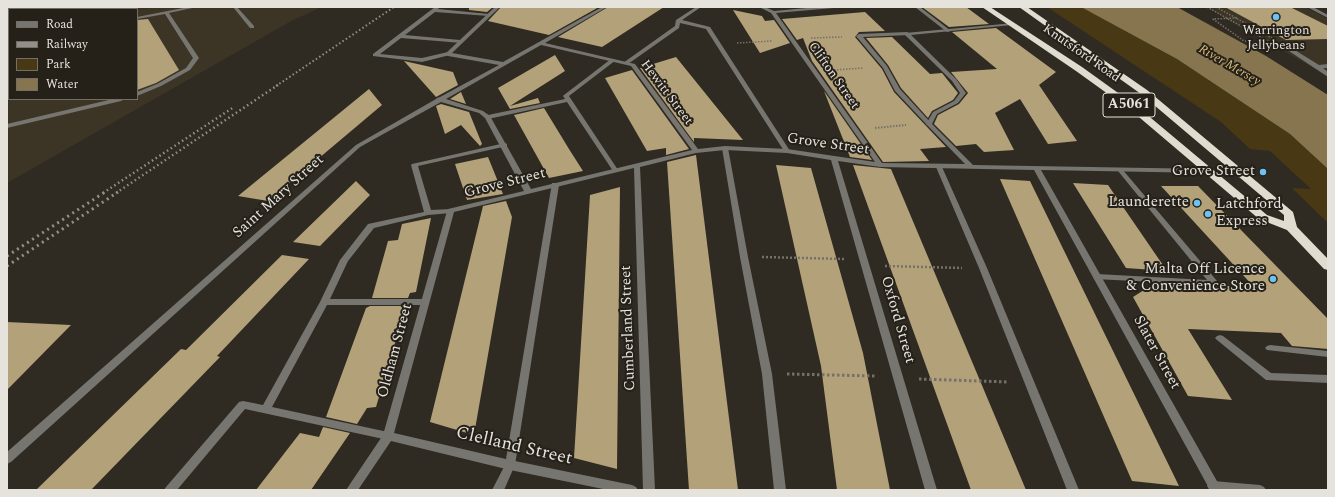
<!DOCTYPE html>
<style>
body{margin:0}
#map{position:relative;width:1335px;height:497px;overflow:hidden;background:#2f2b22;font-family:Spectral,serif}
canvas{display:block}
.frame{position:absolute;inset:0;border:8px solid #e6e3dd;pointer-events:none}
.legend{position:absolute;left:8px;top:8px;width:130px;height:92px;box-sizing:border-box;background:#252119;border:1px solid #726f67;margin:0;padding:5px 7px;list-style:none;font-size:12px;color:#e6e3dd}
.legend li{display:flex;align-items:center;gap:8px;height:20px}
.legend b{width:20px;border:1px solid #726f67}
</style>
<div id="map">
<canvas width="1335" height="497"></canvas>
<div class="frame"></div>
<ul class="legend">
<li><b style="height:5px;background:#777570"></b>Road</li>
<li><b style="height:5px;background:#949089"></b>Railway</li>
<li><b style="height:11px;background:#483914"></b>Park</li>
<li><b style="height:11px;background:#86754f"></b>Water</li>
</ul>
</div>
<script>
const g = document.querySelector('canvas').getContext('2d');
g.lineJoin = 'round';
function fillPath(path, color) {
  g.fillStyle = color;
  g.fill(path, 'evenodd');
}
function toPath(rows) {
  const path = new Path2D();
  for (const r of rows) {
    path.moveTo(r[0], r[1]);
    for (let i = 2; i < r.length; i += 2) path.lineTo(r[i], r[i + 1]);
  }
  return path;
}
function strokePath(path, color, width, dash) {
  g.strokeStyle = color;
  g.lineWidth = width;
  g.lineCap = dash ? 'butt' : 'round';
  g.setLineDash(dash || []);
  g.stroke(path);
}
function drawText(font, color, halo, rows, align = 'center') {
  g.font = font + ' Spectral,serif';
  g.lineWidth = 4;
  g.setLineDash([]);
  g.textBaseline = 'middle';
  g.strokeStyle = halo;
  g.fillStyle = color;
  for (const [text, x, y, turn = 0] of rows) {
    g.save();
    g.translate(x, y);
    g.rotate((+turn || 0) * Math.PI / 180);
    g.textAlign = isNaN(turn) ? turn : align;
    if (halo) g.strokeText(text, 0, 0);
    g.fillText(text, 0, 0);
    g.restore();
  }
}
const built = toPath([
 [7,7,322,7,293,20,7,183],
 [9,9,137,9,137,99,9,99],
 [1206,7,1305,7,1328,19,1328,76]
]);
const green = toPath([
 [1047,7,1081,7,1177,59,1290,134,1328,169,1328,223,1292,188,1311,189,1270,151,1250,149,1221,122]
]);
const water = toPath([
 [1081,7,1177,7,1266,56,1328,95,1328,169,1290,134,1177,59]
]);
const building = toPath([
 [469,7,493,7,487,12,469,10],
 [501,7,599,7,549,35,488,21],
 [608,7,664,7,602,47,558,37],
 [922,7,966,7,989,24,949,27],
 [1225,7,1290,7,1328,26,1328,39,1286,40],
 [733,10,762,16,765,21,774,20,790,43,760,53],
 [865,12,885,31,859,32,855,37,882,69,894,92,946,147,920,149,929,161,883,162,812,61,803,38,797,40,782,19],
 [148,19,179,70,156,83,137,90,137,20],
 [996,28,1056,72,1039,85,1077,141,1048,144,1020,99,995,113,1014,150,984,152,976,144,956,146,934,124,938,115,959,104,968,93,951,72,997,69,952,32],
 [892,37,930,74,942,73,958,93,953,100,932,111,928,118,901,88,888,65,866,38],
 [555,55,565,71,510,106,538,98,540,103,510,109,498,88],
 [676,57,743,140,694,138,694,142,640,68],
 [404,61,453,72,458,85,436,97],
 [632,70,689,149,666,155,666,148,647,151,605,78],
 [369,89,382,105,268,201,238,196],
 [824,91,872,160,850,157],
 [461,92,466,104,450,99],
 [441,104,469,112,482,144,480,146,461,125,445,134,436,106],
 [544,108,569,149,583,171,549,178,514,115],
 [696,155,738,490,689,490,667,162],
 [488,157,503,194,467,200,455,164],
 [776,165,811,168,863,353,890,490,837,490,821,366],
 [853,165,891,169,1026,490,971,490],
 [1000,179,1030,181,1179,486,1132,481],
 [356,181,370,195,320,246,293,242],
 [1073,183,1108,185,1167,271,1126,268],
 [1161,186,1198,186,1328,319,1328,349,1292,346,1281,333,1188,329,1232,400,1188,396,1133,297,1155,283,1254,287],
 [620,187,617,469,574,458,590,195],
 [506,201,512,217,474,435,430,422,483,206],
 [431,218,416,292,410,293,408,298,372,298,388,241,398,240,402,224],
 [282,255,309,259,217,356,220,357,91,490,36,490,181,349,186,350],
 [370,306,406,306,376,407,367,408,357,424,326,417,366,308],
 [7,322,71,325,7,390],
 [323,427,350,433,311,490,256,490,300,433,319,437]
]);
const pathFar3 = toPath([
 [1207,7,1269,42],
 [1216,7,1272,38],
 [1237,18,1213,19,1244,41,1268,43],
 [811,38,842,37],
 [737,43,772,41],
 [834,70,863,68]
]);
const pathFar2 = toPath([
 [875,128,906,125]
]);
const pathFar1 = toPath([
 [762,257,845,259],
 [885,266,962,268]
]);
const path = toPath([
 [787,374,876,376],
 [919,379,1008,382]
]);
const lane = toPath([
 [132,7,137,7,138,9,137,10,132,7],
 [188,7,197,7,169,13,199,58,190,70,161,86,137,96,137,92,157,84,186,68,193,58,165,14,137,19,137,17,188,7],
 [233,7,237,7,254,26,254,28,250,28,233,7],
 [435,7,440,7,438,9,489,14,491,15,489,16,435,12,405,35,460,40,463,42,462,43,401,38,380,54,422,58,448,52,451,54,450,55,422,62,373,56,373,54,435,7],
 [696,7,701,7,682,20,710,27,790,151,789,152,787,153,784,151,706,29,680,23,679,28,628,64,623,63,675,26,676,20,696,7],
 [915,7,920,7,951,31,947,32,915,7],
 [907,32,909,33,909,35,863,37,887,66,900,89,931,123,931,125,929,126,927,125,895,91,883,68,856,36,859,34,907,32],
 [9,41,9,45,7,46,7,42,9,41],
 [1285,44,1319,65,1328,64,1328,68,1323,68,1328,72,1328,77,1283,47,1282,46,1285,44],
 [611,59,616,60,569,96,618,170,617,171,613,171,567,102,488,119,485,117,488,115,565,99,563,96,564,95,611,59],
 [113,99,124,99,121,101,7,128,7,124,113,99],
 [505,143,507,144,507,146,418,166,431,210,451,209,455,211,451,213,428,215,374,228,348,261,330,299,424,299,427,300,428,302,427,304,424,305,327,305,272,407,388,432,392,433,393,436,392,439,388,440,245,409,177,490,164,490,166,487,239,402,243,401,263,405,320,302,340,260,368,224,424,212,411,165,412,164,505,143],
 [725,146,728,148,748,257,772,374,786,490,774,490,762,374,740,257,722,148,725,146],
 [939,165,942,167,987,268,1079,490,1067,490,979,268,936,167,939,165],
 [1120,168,1122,169,1217,281,1218,283,1217,285,1094,279,1093,277,1094,275,1097,274,1207,280,1118,171,1117,170,1118,169,1120,168],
 [552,183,555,183,559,185,515,465,504,490,492,490,505,465,552,183],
 [1220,335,1223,336,1271,373,1328,375,1328,383,1266,380,1217,340,1215,338,1217,336,1220,335],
 [1270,345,1328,351,1328,357,1267,350,1265,348,1267,346,1270,345],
 [1213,481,1260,485,1264,487,1266,490,1209,489,1207,486,1209,483,1213,481]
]);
const street = toPath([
 [495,7,500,7,452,53,503,62,602,7,607,7,545,43,635,64,698,149,725,146,787,149,875,162,771,13,759,7,765,7,774,11,817,7,836,7,834,8,776,13,882,163,965,164,926,124,933,112,954,101,960,93,952,81,905,35,905,33,1014,23,1014,24,1012,25,911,35,956,79,966,93,958,103,937,114,932,124,973,165,1208,169,1211,171,1208,173,1041,170,1222,490,1210,490,1034,170,880,167,838,161,937,490,925,490,831,160,787,153,725,150,696,153,640,167,655,490,643,490,634,168,454,212,394,433,510,460,632,485,636,487,638,490,608,490,510,470,391,441,358,490,346,490,383,435,447,211,448,209,524,191,485,118,479,113,441,102,360,147,11,462,7,464,7,452,356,145,436,99,437,98,440,97,499,65,448,56,445,54,495,7],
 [541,45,631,66,692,150,531,189,490,116,483,111,446,99,541,45],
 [1307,7,1313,7,1328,15,1328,18,1307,7]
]);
const highway = toPath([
 [982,7,990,7,1082,67,1139,108,1267,215,1284,221,1284,215,1141,94,1019,7,1027,7,1147,90,1293,212,1297,227,1328,259,1328,270,1324,269,1287,230,1259,219,1133,112,1076,71,982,7]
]);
const railFar2 = toPath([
 [276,86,394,7]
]);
const railFar1 = toPath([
 [103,193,234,107],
 [116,193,278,85]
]);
const rail = toPath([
 [7,256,105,192],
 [7,266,118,192]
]);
const markers = [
 [1276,17,4,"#6ec2f3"],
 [1263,172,4,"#6ec2f3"],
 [1197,203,4,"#6ec2f3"],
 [1208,214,4,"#6ec2f3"],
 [1273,279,4,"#6ec2f3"]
];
const farPoinames = [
 ["Warrington",1276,31],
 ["Jellybeans",1276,46]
];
const farStreetnames = [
 ["Knutsford Road",1081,54,35],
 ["Clifton Street",833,76,55],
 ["Hewitt Street",666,93,53]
];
const farWaternames = [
 ["River Mersey",1229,66,30]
];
const shields = [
 [1129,105,52]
];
const shieldNames = [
 ["A5061",1129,105]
];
const streetNames = [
 ["Grove Street",828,145,8],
 ["Grove Street",505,184,-14],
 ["Saint Mary Street",279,197,-42],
 ["Oxford Street",897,320,74],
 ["Cumberland Street",629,328,-92],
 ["Oldham Street",396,351,-75],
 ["Slater Street",1156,353,61]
];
const poiNames = [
 ["Grove Street",1255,172],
 ["Launderette",1189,203],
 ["Latchford",1216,205,"left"],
 ["Express",1216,222,"left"],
 ["Malta Off Licence",1265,270],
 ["& Convenience Store",1265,287]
];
const nearStreetnames = [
 ["Clelland Street",514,447,13]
];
fillPath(built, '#3c3526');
fillPath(green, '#483914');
fillPath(water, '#86754f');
fillPath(building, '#b3a179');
strokePath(pathFar3, '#75716a', 1.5, [1.5, 1.5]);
strokePath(pathFar2, '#75716a', 2, [1.5, 1.5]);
strokePath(pathFar1, '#75716a', 2.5, [2, 2]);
strokePath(path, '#75716a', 3, [2.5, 2.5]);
fillPath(lane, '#777570');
fillPath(street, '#777570');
fillPath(highway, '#e1dcd0');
strokePath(railFar2, '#949089', 2, [1.5, 2.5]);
strokePath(railFar1, '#949089', 2.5, [1.5, 3]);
strokePath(rail, '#949089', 3, [2, 4]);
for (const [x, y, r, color] of markers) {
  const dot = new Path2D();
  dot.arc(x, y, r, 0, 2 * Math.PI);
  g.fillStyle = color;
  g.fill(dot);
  strokePath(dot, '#252119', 1.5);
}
drawText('13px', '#e6e3dd', '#252119', farPoinames);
drawText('13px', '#e6e3dd', '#252119', farStreetnames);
drawText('italic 13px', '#d8bc7c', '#252119', farWaternames);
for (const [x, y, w] of shields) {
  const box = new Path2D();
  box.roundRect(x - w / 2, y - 12, w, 24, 3);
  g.fillStyle = '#252119';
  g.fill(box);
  strokePath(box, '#e6e3dd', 1);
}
drawText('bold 14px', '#e6e3dd', null, shieldNames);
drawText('15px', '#e6e3dd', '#252119', streetNames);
drawText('15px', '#e6e3dd', '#252119', poiNames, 'right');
drawText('18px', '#e6e3dd', '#252119', nearStreetnames);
</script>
